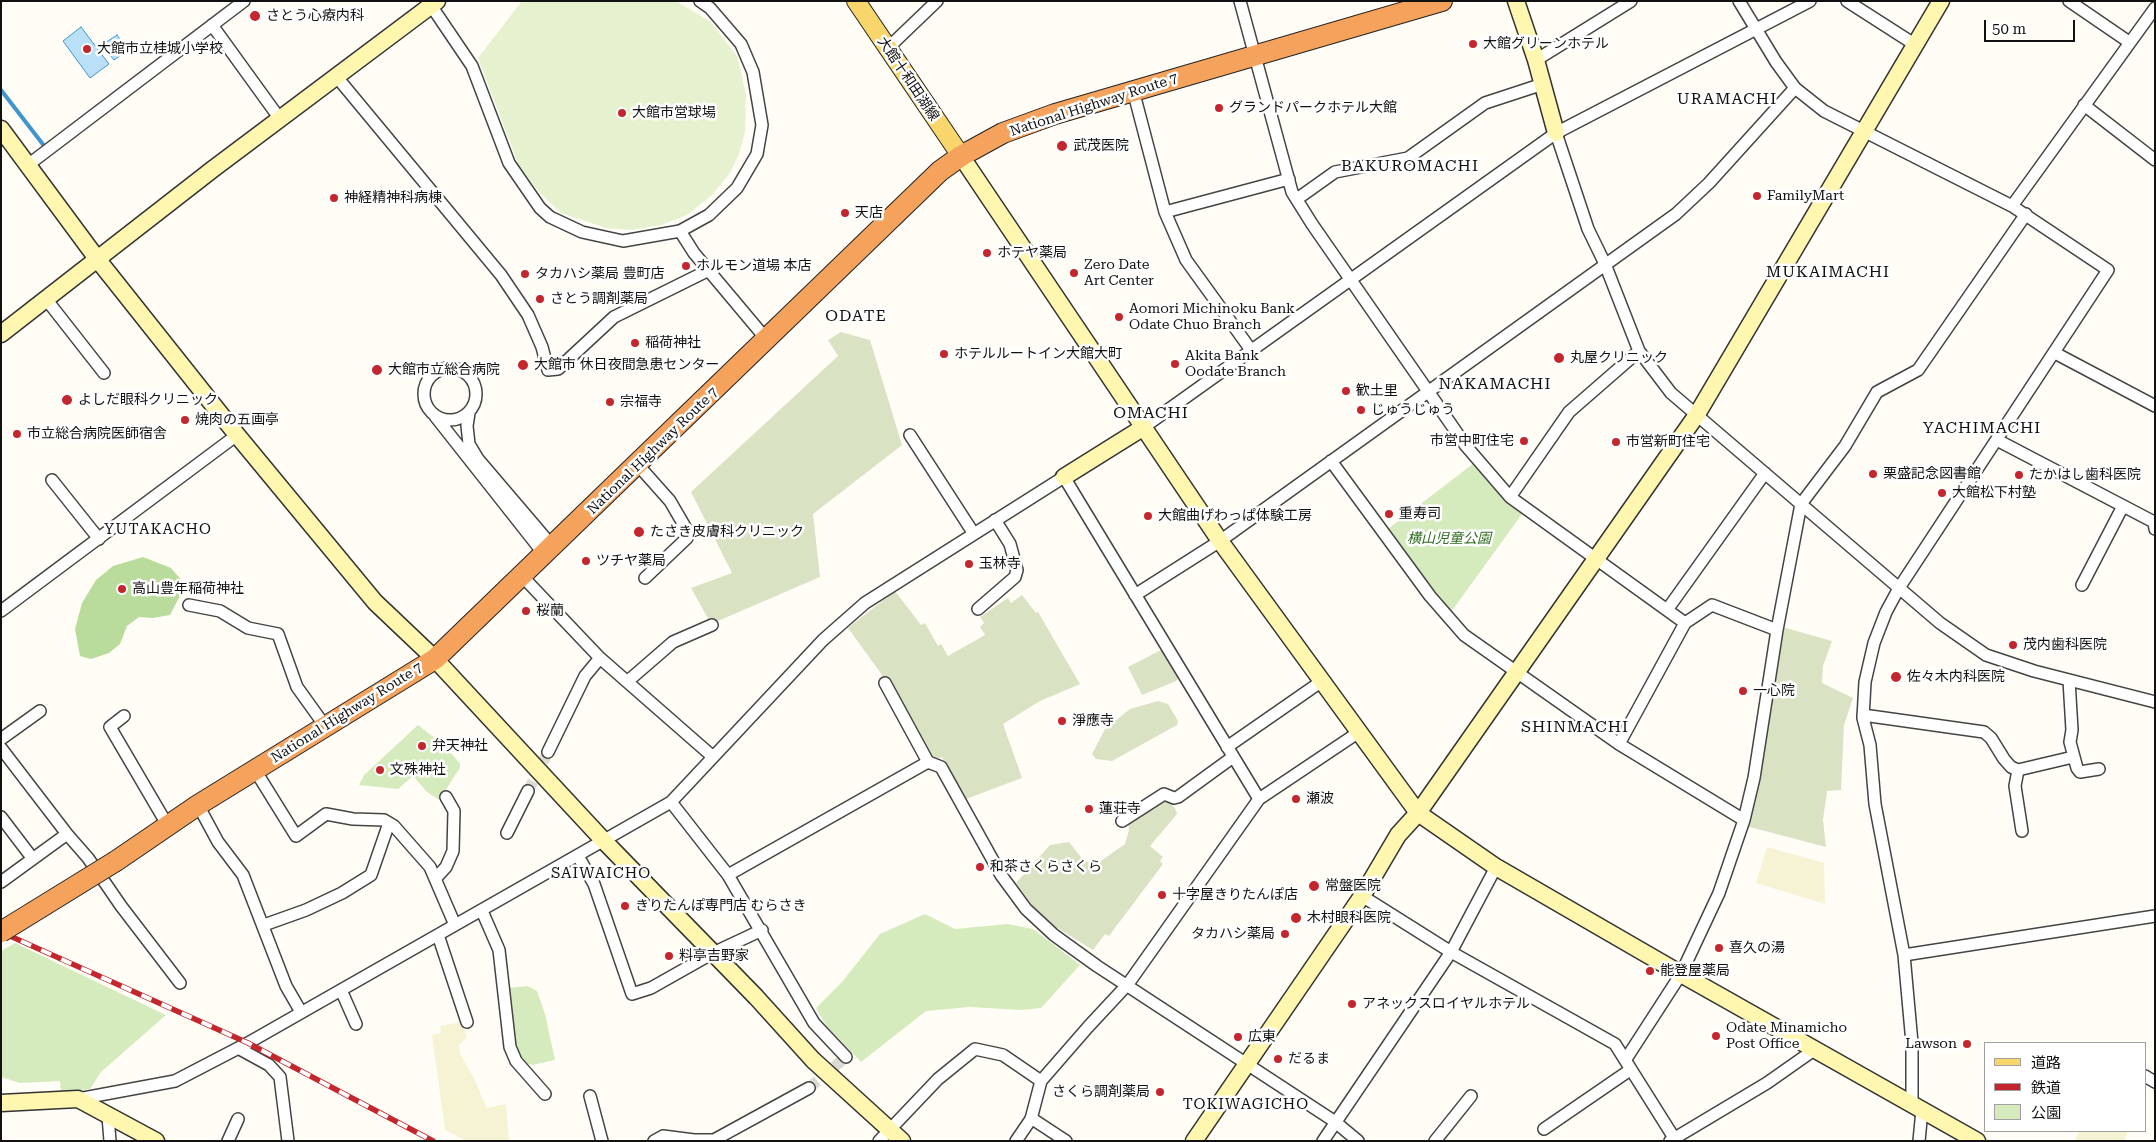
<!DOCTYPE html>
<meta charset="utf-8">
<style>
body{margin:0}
#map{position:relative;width:2156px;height:1142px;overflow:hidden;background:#fffdf5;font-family:"Roboto Serif","Noto Sans JP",serif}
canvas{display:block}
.frame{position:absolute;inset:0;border:2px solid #111;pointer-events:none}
.legend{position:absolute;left:1984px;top:1042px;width:162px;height:90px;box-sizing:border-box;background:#fff;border:1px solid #a0a0a0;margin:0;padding:6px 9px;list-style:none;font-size:15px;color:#111}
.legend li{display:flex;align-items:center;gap:10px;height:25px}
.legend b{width:25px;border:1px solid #a0a0a0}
.scale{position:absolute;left:1984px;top:20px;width:91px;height:22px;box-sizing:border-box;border:2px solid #111;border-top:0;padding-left:6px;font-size:15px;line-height:18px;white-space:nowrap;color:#111;-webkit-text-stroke:4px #fff;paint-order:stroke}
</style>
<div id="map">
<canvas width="2156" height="1142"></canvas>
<div class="frame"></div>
<ul class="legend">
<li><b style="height:6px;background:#f9d66b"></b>道路</li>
<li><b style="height:6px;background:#c4262e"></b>鉄道</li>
<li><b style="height:14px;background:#d5ebbd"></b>公園</li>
</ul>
<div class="scale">50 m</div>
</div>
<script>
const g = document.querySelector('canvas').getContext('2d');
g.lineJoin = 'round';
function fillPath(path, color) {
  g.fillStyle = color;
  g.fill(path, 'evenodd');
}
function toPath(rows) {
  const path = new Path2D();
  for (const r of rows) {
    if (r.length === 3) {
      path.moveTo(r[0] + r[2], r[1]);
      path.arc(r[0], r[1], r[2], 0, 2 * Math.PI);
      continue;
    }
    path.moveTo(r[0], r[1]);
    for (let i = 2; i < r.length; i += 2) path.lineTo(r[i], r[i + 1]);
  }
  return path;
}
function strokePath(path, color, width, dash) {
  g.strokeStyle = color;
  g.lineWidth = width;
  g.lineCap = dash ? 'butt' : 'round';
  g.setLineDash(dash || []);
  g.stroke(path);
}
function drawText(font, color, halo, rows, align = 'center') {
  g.font = font + ' "Roboto Serif","Noto Sans JP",serif';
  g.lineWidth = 5;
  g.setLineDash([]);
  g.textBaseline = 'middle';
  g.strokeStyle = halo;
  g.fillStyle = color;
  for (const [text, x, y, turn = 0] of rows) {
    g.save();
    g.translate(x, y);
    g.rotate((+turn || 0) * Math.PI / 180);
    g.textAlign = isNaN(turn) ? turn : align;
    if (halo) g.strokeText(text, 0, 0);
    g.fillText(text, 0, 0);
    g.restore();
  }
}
const farmland = toPath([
 [1767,847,1824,863,1825,904,1756,883],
 [462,1022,467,1037,459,1045,460,1053,475,1081,487,1108,506,1104,509,1141,466,1141,445,1130,432,1035,441,1033,440,1026],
 [2079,1131,2128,1131,2124,1141,2075,1141]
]);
const green = toPath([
 [1474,463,1501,496,1522,514,1451,612,1388,529],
 [418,725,440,742,460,763,460,768,439,800,427,792,413,776,398,789,359,785,364,775],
 [925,914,955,929,1008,924,1033,929,1080,965,1041,1008,1021,1010,970,1007,926,1011,861,1062,826,1025,816,1008,842,982,880,934],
 [15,943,166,1015,101,1072,90,1089,61,1092,60,1081,20,1083,1,1077,1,951],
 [528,986,537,991,545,1014,555,1060,532,1065,522,1062,518,1057,507,988]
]);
const forest = toPath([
 [143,557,171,568,183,582,184,588,170,615,153,618,139,617,127,626,120,644,109,653,91,659,80,656,75,629,82,603,96,580,113,566]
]);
const cemetery = toPath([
 [841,332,870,340,902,445,813,514,820,577,711,624,691,588,732,573,691,492,838,356,828,340],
 [895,591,921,625,925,623,938,646,941,644,948,656,985,635,980,627,984,623,980,617,1008,598,1011,603,1022,595,1036,613,1038,612,1080,684,1040,701,1003,724,1022,778,966,799,942,757,933,761,890,686,848,628],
 [1782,627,1832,641,1823,666,1822,683,1853,698,1844,725,1841,790,1827,791,1823,820,1826,847,1746,826],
 [1161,650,1178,678,1176,681,1142,695,1128,667],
 [1158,701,1168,704,1178,721,1177,725,1112,761,1096,759,1092,754,1105,729,1130,709],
 [1164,798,1175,808,1177,814,1150,846,1163,857,1160,861,1163,864,1109,936,1105,934,1093,950,1051,924,1032,905,1016,883,1050,845,1069,842,1084,861,1098,863,1125,844,1129,830,1128,822]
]);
const pitch = toPath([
 [522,1,676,1,711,22,737,56,746,94,745,132,739,154,730,173,712,195,687,215,661,225,631,230,606,228,561,213,540,193,519,166,478,58]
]);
const water = toPath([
 [81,27,109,64,90,78,63,41,81,27],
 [117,35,128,50,114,60,102,45,117,35]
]);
const stream = toPath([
 [1,90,45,147,47,145]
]);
const streetTunnel = toPath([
 [528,791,548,752],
 [809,1088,846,1057]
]);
const street = toPath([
 [428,1,472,66,509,163,540,208,550,217,582,232,623,241,680,231,694,253,767,340],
 [1240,1,1292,192,1312,224,1466,446,1510,497,1685,623],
 [1739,1,1776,62,1795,88,1824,111,2012,206],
 [1847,1,1914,44],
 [2069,1,2129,42],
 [212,25,280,119],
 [888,48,937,1],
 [1536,60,1631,1],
 [336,76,501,275,528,315,542,347,548,370,558,369,614,317,709,270],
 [1133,90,1165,212,1186,260,1251,350],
 [2084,105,2155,160],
 [1556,133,1588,229,1605,264,1639,351,1671,393,1940,623,1986,655,2034,671,2155,702],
 [28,165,244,1],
 [1297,199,1335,172,1408,158,1485,103,1543,84],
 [1165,212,1289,179],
 [680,231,709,215,737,188,757,154,762,125,753,72,741,44,710,8,700,1],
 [46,299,104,373],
 [2055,353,2155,406],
 [450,394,26],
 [469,413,467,426,469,444,478,459,553,547],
 [435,416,544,554],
 [1144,427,1556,133,1810,1],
 [910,435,974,534],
 [1997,440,2154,522,2155,529],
 [1331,461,1430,596,1464,635,1619,744,1744,820],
 [638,465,670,501,688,532,687,538,645,578],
 [52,480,99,539],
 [1510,497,1569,412,1639,351],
 [522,576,600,658,712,756],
 [2082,585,2123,506],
 [1135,595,1220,541,1676,214,1709,183,1795,88],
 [189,605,220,611,248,628,278,634,297,687,325,726],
 [978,609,1015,577,1017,570,1010,544,995,520],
 [1667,610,1765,473],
 [1,611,237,435],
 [2069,680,2072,730,2070,742,2077,768,2080,772,2099,769],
 [628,681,673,642,712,625],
 [885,683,928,762,941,767,1001,875,1026,909,1054,935,1097,966,1334,1121,1358,1141],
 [1863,715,1984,732,1991,738,2004,759,2011,767,2018,770,2073,757],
 [124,716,110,727,168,826],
 [1,739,40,711],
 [1619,744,1685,623,1712,605,1777,630],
 [1227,747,1322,681],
 [1,748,67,834,88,858,121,906,180,983],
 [548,752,585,676,600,658],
 [255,770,296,836,326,814,353,819,384,820,394,826,430,867,455,925],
 [2018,770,2015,786,2022,831],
 [671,802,728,875,814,1023,846,1057],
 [198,805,218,842,243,875,286,986,301,1012],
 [1,817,33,859],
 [1122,821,1164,794,1174,798,1178,797,1233,757],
 [507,833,528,791],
 [578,856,594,884,632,994,651,988,713,953,762,930],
 [728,875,928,762],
 [435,879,446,867,453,851,454,811,446,797],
 [1,882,67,834],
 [1362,896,1451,952,1615,1044,1676,1141],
 [482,911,499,950,510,1047,516,1061,545,1094],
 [264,925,306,910,342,893,371,875,389,823],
 [438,935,467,1022],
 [1904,955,2155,916],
 [341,990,356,1024],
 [238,1048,269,1065,280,1077,288,1141],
 [1626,1059,1681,974,1719,893,1744,820,1754,778,1777,630,1801,504,1845,446,1877,392,1918,370,2026,214],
 [2145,1076,2155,1082],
 [590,1096,602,1141],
 [78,1099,175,1081,248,1043,671,802,823,640,865,603,1064,477,1259,799],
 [1912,1103,1912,1043,1904,955,1875,804,1870,745,1863,718,1865,682,1874,643,1886,612,1899,588,2108,270,2012,206,2155,8],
 [108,1116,110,1141],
 [1031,1118,1066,1141],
 [1544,1129,1630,1070],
 [228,1141,238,1119],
 [654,1141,663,1136,694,1140,714,1140,809,1088],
 [879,1141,938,1079,975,1049,1003,1055,1041,1081],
 [1016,1141,1031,1119,1041,1081,1088,1027,1128,984,1259,799,1359,732],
 [1323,1141,1451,952,1496,867],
 [1435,1141,1471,1096],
 [1670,1141,1767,1083,1814,1050],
 [1919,1141,1922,1110]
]);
const secondary = toPath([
 [1516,1,1536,60,1556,133],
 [1,129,98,260,237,435,375,602,435,659,604,841,756,997,813,1060,902,1141],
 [961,156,1220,541,1418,813,1496,867,1681,974,1977,1141],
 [1,334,213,169,437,1],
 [1064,477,1144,427],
 [1,1103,78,1099,156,1141],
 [1194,1141,1362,896,1398,835,1418,813,1696,416,1941,1]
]);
const primary = toPath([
 [856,1,961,156]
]);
const highway = toPath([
 [116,861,198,805,435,659,940,171,961,156,1003,133,1055,114,1442,1]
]);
const rail = toPath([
 [1,932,248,1043,433,1141]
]);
const highwayBridge = toPath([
 [1,932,116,861]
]);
const markers = [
 [255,16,6,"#c4262e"],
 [1473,44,5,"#c4262e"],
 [87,49,5,"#c4262e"],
 [1219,108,5,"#c4262e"],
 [622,113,5,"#c4262e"],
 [1062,146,6,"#c4262e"],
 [1757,196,5,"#c4262e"],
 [334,198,5,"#c4262e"],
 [845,213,5,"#c4262e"],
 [987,253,5,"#c4262e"],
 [686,266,5,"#c4262e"],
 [1074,273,5,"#c4262e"],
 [525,274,5,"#c4262e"],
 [540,299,5,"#c4262e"],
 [1119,317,5,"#c4262e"],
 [635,343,5,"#c4262e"],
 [944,354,5,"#c4262e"],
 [1559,358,6,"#c4262e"],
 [1175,364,5,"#c4262e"],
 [523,365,6,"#c4262e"],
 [377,370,6,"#c4262e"],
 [1346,391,5,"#c4262e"],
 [67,400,6,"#c4262e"],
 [610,402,5,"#c4262e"],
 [1361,410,5,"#c4262e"],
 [185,420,5,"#c4262e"],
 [17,434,5,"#c4262e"],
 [1524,441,5,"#c4262e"],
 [1616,442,5,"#c4262e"],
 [1873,474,5,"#c4262e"],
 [2019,475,5,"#c4262e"],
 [1942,493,5,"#c4262e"],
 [1389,514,5,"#c4262e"],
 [1148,516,5,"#c4262e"],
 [639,532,6,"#c4262e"],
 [586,561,5,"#c4262e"],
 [969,564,5,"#c4262e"],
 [122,589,5,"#c4262e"],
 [526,611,5,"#c4262e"],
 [2013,645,5,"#c4262e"],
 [1896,677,6,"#c4262e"],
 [1743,691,5,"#c4262e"],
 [1062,721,5,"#c4262e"],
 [422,746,5,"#c4262e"],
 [380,770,5,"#c4262e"],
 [1296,799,5,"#c4262e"],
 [1089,809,5,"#c4262e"],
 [980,867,5,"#c4262e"],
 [1314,886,6,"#c4262e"],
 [1162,895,5,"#c4262e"],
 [625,906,5,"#c4262e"],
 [1296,918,6,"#c4262e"],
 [1285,934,5,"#c4262e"],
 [1719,948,5,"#c4262e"],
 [669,956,5,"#c4262e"],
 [1650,971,5,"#c4262e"],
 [1352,1004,5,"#c4262e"],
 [1716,1036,5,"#c4262e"],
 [1238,1037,5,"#c4262e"],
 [1967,1044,5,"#c4262e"],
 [1278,1059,5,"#c4262e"],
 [1160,1092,5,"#c4262e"]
];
const poiNames = [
 ["さとう心療内科",266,16],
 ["大館グリーンホテル",1483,44],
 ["大館市立桂城小学校",97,49],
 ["グランドパークホテル大館",1229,108],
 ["大館市営球場",632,113],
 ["武茂医院",1073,146],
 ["FamilyMart",1767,196],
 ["神経精神科病棟",344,198],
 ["天店",855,213],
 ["ホテヤ薬局",997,253],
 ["Zero Date",1084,265],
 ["Art Center",1084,281],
 ["ホルモン道場 本店",696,266],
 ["タカハシ薬局 豊町店",535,274],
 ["さとう調剤薬局",550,299],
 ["Aomori Michinoku Bank",1129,309],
 ["Odate Chuo Branch",1129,325],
 ["稲荷神社",645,343],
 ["ホテルルートイン大館大町",954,354],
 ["Akita Bank",1185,356],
 ["Oodate Branch",1185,372],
 ["丸屋クリニック",1570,358],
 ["大館市 休日夜間急患センター",534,365],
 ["大館市立総合病院",388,370],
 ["歓土里",1356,391],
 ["よしだ眼科クリニック",78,400],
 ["宗福寺",620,402],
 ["じゅうじゅう",1371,410],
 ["焼肉の五画亭",195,420],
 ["市立総合病院医師宿舎",27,434],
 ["市営中町住宅",1514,441,"right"],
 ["市営新町住宅",1626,442],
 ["栗盛記念図書館",1883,474],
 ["たかはし歯科医院",2029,475],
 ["大館松下村塾",1952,493],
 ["重寿司",1399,514],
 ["大館曲げわっぱ体験工房",1158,516],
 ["たさき皮膚科クリニック",650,532],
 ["ツチヤ薬局",596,561],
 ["玉林寺",979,564],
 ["高山豊年稲荷神社",132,589],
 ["桜蘭",536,611],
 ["茂内歯科医院",2023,645],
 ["佐々木内科医院",1907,677],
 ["一心院",1753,691],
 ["淨應寺",1072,721],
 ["弁天神社",432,746],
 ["文殊神社",390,770],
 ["瀬波",1306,799],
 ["蓮荘寺",1099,809],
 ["和茶さくらさくら",990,867],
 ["常盤医院",1325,886],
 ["十字屋きりたんぽ店",1172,895],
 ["きりたんぽ専門店 むらさき",635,906],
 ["木村眼科医院",1307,918],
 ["タカハシ薬局",1275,934,"right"],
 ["喜久の湯",1729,948],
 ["料亭吉野家",679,956],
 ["能登屋薬局",1660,971],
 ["アネックスロイヤルホテル",1362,1004],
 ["Odate Minamicho",1726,1028],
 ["Post Office",1726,1044],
 ["広東",1248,1037],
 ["Lawson",1957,1044,"right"],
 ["だるま",1288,1059],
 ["さくら調剤薬局",1150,1092,"right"]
];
const streetNames = [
 ["大館十和田湖線",908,79,56],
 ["National Highway Route 7",1094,105,-18],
 ["National Highway Route 7",653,451,-44],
 ["National Highway Route 7",347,713,-32]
];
const parkNames = [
 ["横山児童公園",1449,539]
];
const neighbourhoodNames = [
 ["YUTAKACHO",158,530],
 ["SAIWAICHO",601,874],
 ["TOKIWAGICHO",1246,1105]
];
const quarterNames = [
 ["URAMACHI",1727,99],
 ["BAKUROMACHI",1410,166],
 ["MUKAIMACHI",1828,272],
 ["ODATE",856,316],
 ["NAKAMACHI",1495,384],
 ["OMACHI",1151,413],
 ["YACHIMACHI",1982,428],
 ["SHINMACHI",1575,727]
];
fillPath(farmland, '#f6f3d4');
fillPath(green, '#d5ebbd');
fillPath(forest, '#b9dc9c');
fillPath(cemetery, '#d9e3c4');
fillPath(pitch, '#e6f2cf');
fillPath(water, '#b9e0f7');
strokePath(water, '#3f96cf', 1);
strokePath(stream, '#3f96cf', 4);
strokePath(streetTunnel, '#dbdad3', 11, [11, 5.5]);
strokePath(street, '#444', 14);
strokePath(secondary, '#333', 19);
strokePath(primary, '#222', 20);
strokePath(highway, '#222', 22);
strokePath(street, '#fff', 11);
strokePath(secondary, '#fff6b0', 16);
strokePath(primary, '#f9d66b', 18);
strokePath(highway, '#f5a25d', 20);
strokePath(rail, '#c4262e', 5.5);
strokePath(rail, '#fff', 4, [11]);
strokePath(highwayBridge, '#222', 22, []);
strokePath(highwayBridge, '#f5a25d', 20);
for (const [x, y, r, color] of markers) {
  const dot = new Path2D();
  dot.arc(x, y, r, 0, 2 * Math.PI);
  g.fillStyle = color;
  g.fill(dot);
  strokePath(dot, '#fff', 2);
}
drawText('14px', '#111', '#fff', poiNames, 'left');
drawText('14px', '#111', '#fff', streetNames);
drawText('italic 14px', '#2f6b1f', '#fff', parkNames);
g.letterSpacing = '1px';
drawText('15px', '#111', '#fff', neighbourhoodNames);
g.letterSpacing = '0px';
g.letterSpacing = '1px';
drawText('16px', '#111', '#fff', quarterNames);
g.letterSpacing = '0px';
</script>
